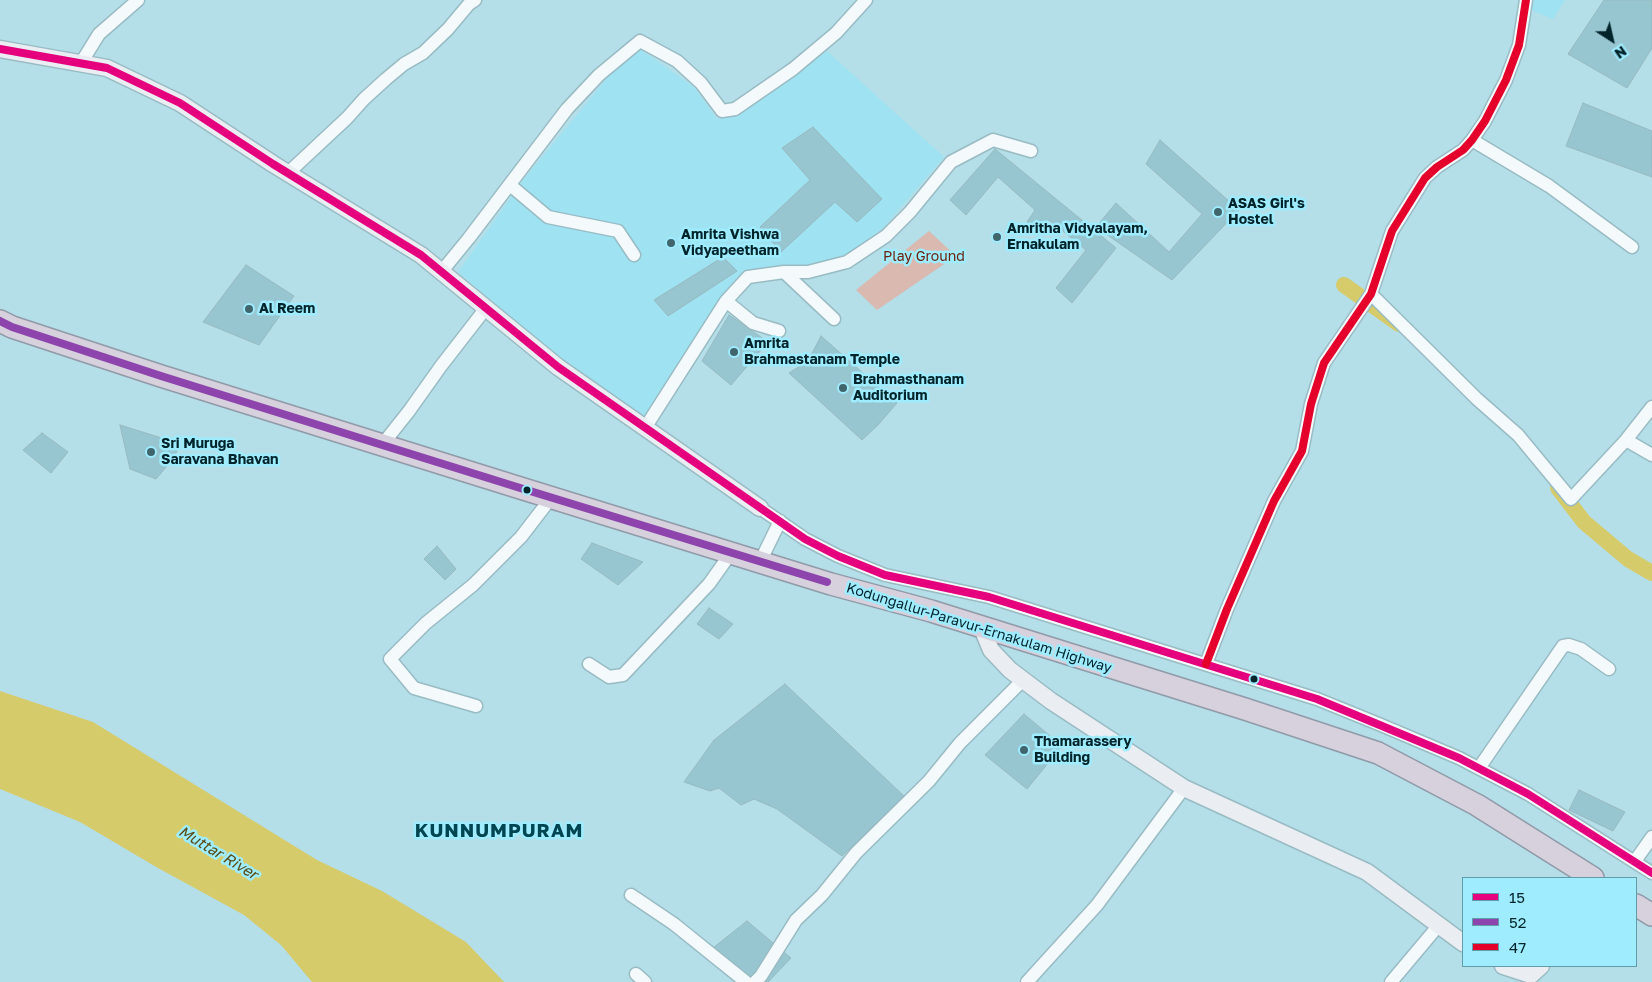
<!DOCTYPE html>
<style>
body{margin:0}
#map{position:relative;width:1652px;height:982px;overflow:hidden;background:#b4dee8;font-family:"Golos Text",sans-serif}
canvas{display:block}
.legend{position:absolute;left:1462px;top:877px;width:175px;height:90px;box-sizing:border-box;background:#9eecfe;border:1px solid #609caa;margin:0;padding:6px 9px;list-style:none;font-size:15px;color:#02242b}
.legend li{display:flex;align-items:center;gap:10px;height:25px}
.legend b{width:25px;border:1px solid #609caa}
.north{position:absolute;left:1587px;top:15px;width:50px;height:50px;-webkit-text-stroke:4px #9eecfe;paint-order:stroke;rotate:145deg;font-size:14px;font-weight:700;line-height:20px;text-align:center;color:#02242b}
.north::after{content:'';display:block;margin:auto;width:18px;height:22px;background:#02242b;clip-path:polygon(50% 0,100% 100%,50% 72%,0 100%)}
</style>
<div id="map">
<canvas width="1652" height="982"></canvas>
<ul class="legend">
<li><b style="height:6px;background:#e5007d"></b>15</li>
<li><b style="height:6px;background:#8e44ad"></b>52</li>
<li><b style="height:6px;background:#e4002b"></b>47</li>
</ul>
<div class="north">N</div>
</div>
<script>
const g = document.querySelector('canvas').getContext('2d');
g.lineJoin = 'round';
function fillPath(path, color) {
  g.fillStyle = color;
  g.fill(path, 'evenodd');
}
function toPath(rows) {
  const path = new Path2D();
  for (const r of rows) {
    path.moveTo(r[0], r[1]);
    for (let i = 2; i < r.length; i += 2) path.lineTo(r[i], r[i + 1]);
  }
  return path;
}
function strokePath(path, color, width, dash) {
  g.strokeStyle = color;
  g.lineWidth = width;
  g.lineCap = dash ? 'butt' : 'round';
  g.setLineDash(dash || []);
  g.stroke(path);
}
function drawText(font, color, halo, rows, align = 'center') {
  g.font = font + ' "Golos Text",sans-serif';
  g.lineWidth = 5;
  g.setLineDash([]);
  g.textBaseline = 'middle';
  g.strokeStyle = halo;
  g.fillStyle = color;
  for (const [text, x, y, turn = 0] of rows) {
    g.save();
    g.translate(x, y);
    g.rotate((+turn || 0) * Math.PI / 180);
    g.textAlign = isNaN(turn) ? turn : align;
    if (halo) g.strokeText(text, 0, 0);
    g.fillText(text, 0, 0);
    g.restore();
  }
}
const built = toPath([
 [1533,0,1565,0,1553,19,1531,10],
 [640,49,694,87,717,119,748,108,827,51,944,157,882,229,845,256,810,267,783,265,745,274,721,297,643,419,563,361,458,272,524,179,608,77]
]);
const green = toPath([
 [929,231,956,256,877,310,856,290]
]);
const water = toPath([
 [0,691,93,722,317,860,382,891,466,942,504,982,312,982,281,945,244,915,158,868,80,822,0,789]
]);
const canal = toPath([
 [1344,285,1399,324],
 [1558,488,1584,522,1628,559,1652,573]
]);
const building = toPath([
 [1604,0,1652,0,1652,48,1627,88,1568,54,1604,0],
 [1583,103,1652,131,1652,177,1566,146,1583,103],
 [813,127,882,199,857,222,835,202,781,252,760,227,810,180,782,148,813,127],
 [1160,140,1239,210,1172,280,1096,227,1116,203,1169,252,1202,214,1146,164,1160,140],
 [995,149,1116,248,1072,303,1056,288,1086,250,1049,220,1038,232,1027,222,1035,210,998,177,966,215,950,200,995,149],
 [723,257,737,271,668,316,654,300,723,257],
 [246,265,294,296,259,345,203,322,246,265],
 [729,315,768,342,731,385,702,361,729,315],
 [821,336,897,403,878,425,862,440,789,373,808,361,821,336],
 [120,425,181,444,172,460,156,479,130,469,120,425],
 [42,433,68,452,51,473,23,450,42,433],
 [592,543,643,562,618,585,581,559,592,543],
 [437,546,456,569,445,580,424,559,437,546],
 [709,608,733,624,719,639,697,624,709,608],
 [785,684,904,796,842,856,777,809,754,799,741,805,719,788,710,791,684,782,714,740,785,684],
 [1024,714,1062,746,1027,789,985,755,1024,714],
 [1579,790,1625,812,1613,831,1569,810,1579,790],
 [747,921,791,958,768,982,752,982,713,948,747,921]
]);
const street = toPath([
 [81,63,99,34,138,0],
 [1472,140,1549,186,1632,247],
 [288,173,347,118,364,99,386,79,404,64,423,53,448,29,469,4,475,0],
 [510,185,548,217,618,231,634,255],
 [442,271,469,238,567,109,599,75,640,41,677,61,701,83,722,111,735,109,793,69,836,33,866,0],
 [784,272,808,272,847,262,886,236,910,212,951,162,993,140,1031,151],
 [1371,294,1477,399,1518,435,1571,499,1626,440],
 [726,301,748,277,784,272,834,319],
 [1652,407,1626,440,1652,455],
 [645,428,726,301,753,323,779,331],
 [382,445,409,411,441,366,486,308],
 [760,508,805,539,838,556,885,575,989,597,1317,699,1381,725,1459,758,1528,794,1652,873],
 [760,562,780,521],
 [589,664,609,677,623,675,709,584,731,553],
 [1206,664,1227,609,1274,501,1302,451,1311,404,1324,363,1371,294,1392,231,1425,178,1437,167,1463,150,1472,140,1485,121,1506,80,1519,45,1526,0],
 [476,706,414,688,390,659,426,623,473,585,521,537,551,498],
 [1479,768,1563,646,1569,645,1581,649,1609,669],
 [1635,861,1652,837],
 [631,895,674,924,746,982],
 [636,974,645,982],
 [755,982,761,976,796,920,822,895,856,853,929,781,960,743,1023,680],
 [1027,982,1097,905,1184,788],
 [1391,982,1439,925]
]);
const secondary = toPath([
 [0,49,107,68,180,103,273,164,421,255,558,367,760,508],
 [981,626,991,650,1010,670,1051,701,1184,788,1367,872,1463,943],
 [1503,966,1531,975,1541,966]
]);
const highway = toPath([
 [0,321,12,327,161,376,517,487,831,584,931,611,1245,709,1378,753,1477,805,1593,878],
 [1636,905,1652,915]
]);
const bus1 = toPath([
 [0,49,107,68,180,103,273,164,421,255,558,367,805,539,838,556,885,575,989,597,1317,699,1459,758,1528,794,1652,873]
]);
const bus2 = toPath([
 [0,321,12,327,161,376,517,487,827,582]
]);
const bus3 = toPath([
 [1206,664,1227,609,1274,501,1302,451,1311,404,1324,363,1371,294,1392,231,1425,178,1437,167,1463,150,1472,140,1485,121,1506,80,1519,45,1526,0]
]);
const markers = [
 [1218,212,5,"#40656d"],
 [997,237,5,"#40656d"],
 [671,243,5,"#40656d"],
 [249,309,5,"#40656d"],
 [734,352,5,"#40656d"],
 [843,388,5,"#40656d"],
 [151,452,5,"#40656d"],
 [527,490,4.5,"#02242b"],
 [1254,679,4.5,"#02242b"],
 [1024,750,5,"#40656d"]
];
const poiNames = [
 ["ASAS Girl's",1228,204],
 ["Hostel",1228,220],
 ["Amritha Vidyalayam,",1007,229],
 ["Ernakulam",1007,245],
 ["Amrita Vishwa",681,235],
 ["Vidyapeetham",681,251],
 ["Al Reem",259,309],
 ["Amrita",744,344],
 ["Brahmastanam Temple",744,360],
 ["Brahmasthanam",853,380],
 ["Auditorium",853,396],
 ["Sri Muruga",161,444],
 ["Saravana Bhavan",161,460],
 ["Thamarassery",1034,742],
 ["Building",1034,758]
];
const parkNames = [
 ["Play Ground",924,257]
];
const streetNames = [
 ["Kodungallur-Paravur-Ernakulam Highway",979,628,17]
];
const waterNames = [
 ["Muttar River",218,853,31]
];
const districtNames = [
 ["KUNNUMPURAM",499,831]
];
fillPath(built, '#9fe2f2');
fillPath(green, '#d9b9b0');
fillPath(water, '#d6cb6a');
strokePath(canal, '#d6cb6a', 16);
fillPath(building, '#97c6d0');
strokePath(building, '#97b9c0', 1);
strokePath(street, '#99bbc3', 15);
strokePath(secondary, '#99bbc3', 19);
strokePath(highway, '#909aa8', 24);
strokePath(street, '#f4fafc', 12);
strokePath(secondary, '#eaeef2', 16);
strokePath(highway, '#d6d1dc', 21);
strokePath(bus1, '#e5007d', 8);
strokePath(bus2, '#8e44ad', 8);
strokePath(bus3, '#e4002b', 8);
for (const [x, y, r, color] of markers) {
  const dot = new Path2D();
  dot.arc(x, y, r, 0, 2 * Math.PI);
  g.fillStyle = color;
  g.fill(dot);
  strokePath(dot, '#9eecfe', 2);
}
drawText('bold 14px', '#02242b', '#9eecfe', poiNames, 'left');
drawText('14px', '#6d210f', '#9eecfe', parkNames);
drawText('14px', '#02242b', '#9eecfe', streetNames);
drawText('italic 15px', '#584b14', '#9eecfe', waterNames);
g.letterSpacing = '1px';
drawText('bold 19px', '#004552', '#9eecfe', districtNames);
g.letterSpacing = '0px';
</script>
